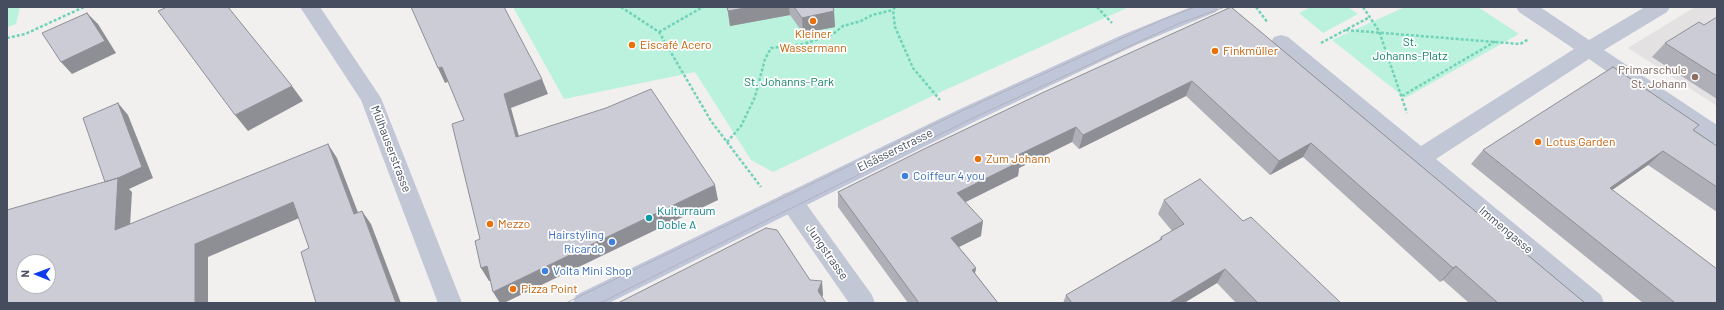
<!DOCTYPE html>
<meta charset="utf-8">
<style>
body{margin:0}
#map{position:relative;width:1724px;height:310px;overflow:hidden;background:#f2efef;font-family:Barlow,sans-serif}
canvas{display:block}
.frame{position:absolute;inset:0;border:8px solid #464d5e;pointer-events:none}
.north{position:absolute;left:16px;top:254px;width:40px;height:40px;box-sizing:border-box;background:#fff;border:1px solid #b5b8bf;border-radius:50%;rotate:271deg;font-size:11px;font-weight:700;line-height:16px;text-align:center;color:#464d5e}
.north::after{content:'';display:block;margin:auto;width:14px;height:18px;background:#0d3bed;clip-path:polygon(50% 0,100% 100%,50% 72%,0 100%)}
</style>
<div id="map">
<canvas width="1724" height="310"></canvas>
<div class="frame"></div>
<div class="north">N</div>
</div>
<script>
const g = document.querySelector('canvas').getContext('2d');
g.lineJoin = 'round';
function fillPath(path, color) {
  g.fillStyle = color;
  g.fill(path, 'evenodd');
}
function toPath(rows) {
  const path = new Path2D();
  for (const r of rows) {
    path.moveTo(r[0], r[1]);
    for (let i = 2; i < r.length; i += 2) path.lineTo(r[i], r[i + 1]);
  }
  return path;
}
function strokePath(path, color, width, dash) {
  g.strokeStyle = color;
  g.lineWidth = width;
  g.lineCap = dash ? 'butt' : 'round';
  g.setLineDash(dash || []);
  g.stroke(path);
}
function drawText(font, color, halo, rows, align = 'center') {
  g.font = font + ' Barlow,sans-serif';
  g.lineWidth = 3.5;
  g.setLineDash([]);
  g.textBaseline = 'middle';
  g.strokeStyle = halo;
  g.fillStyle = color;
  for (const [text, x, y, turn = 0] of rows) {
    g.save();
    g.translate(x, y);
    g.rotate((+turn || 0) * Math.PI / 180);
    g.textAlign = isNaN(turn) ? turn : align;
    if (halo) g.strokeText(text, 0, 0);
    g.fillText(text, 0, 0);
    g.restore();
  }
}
const education = toPath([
 [1695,7,1717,7,1717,106,1628,48]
]);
const green = toPath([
 [7,7,20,7,16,24,7,27],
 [513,7,1129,7,945,90,773,172,751,160,695,72,564,99],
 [1311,7,1348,7,1358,14,1323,33,1299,13],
 [1405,7,1478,7,1519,34,1405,98,1332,40]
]);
const path = toPath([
 [621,7,659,32,711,121,761,187],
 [895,7,893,10,895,27,913,68,940,100],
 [1097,7,1112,23],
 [1256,7,1268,23],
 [1363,7,1379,31,1407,113],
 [1346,30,1520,44,1529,39],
 [659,32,703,7],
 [7,38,25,34,84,7],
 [1321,43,1370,17],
 [1402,96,1496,41],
 [727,142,741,126,755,97,765,59,771,48,804,44,833,34,843,26,861,21,872,15,893,10]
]);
const street = toPath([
 [300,7,320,7,381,98,462,303,438,303,361,100,300,7],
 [1516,7,1540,7,1589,40,1645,7,1670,7,1667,12,1604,50,1717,125,1717,144,1709,142,1589,59,1436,159,1601,295,1604,303,1574,303,1274,47,1271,42,1274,37,1281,35,1288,37,1421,146,1574,49,1519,12,1516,7],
 [791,192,799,194,872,295,875,303,849,303,783,208,780,201,783,194,791,192]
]);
const secondary = toPath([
 [1191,7,1219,7,1216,12,1136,45,978,120,609,303,573,303,576,295,962,108,1122,35,1191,7]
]);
const tram = toPath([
 [566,303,966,109,1164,19,1195,7],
 [600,303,973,118,1180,23,1225,7]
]);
const wall = toPath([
 [727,7,833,7,835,27,803,33,790,15,730,26],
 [1231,7,1585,303,1469,303,1443,280,1440,282,1303,157,1270,175,1186,96,1079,149,1072,142,1019,168,1018,176,966,202,981,236,959,247,976,268,975,273,998,303,908,303,838,207,838,192],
 [1717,17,1717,99,1652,57,1665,43,1704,25],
 [1694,130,1717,146,1717,212,1648,165,1612,190,1717,303,1643,303,1471,164,1483,150],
 [1164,200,1243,221,1341,303,1236,303,1217,283,1184,303,1063,303,1066,295,1159,240,1161,237,1172,231,1158,214]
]);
const shadedWall = toPath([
 [750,7,789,7,790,15,730,26,728,11],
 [834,11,835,27,803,33,802,18],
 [87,13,98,24,116,53,72,74,61,62],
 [442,67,450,81,445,83,438,68],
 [542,79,548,94,511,108,523,151,516,137,504,94],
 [1192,81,1186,96,1079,149,1083,135],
 [292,86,303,101,248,131,235,115],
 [118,103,128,115,153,178,129,189,132,192,129,243,115,230],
 [1076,127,1072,142,1019,168,1018,176,955,207,957,193,1016,156],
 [1311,143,1303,157,1270,175,1279,161],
 [328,144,337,158,364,228,354,214],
 [1663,151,1648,165,1595,202,1610,188],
 [715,185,718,200,504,303,500,303,493,292],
 [293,202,304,216,208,257,208,303,195,303,195,244],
 [362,211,371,224,401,303,396,303],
 [983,221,981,236,949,252,951,238],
 [487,266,494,280,489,281,481,268],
 [1456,266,1443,280,1440,282,1453,268],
 [976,268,973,282,972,270],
 [1225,269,1217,283,1184,303,1169,303],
 [822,281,823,295,819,303,818,291]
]);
const building = toPath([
 [164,7,228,7,292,86,235,115,158,11,165,8,164,7],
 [411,7,504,7,542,79,504,94,516,137,606,108,651,89,715,185,493,292,487,266,481,268,475,241,480,239,452,124,464,120,442,67,438,68,411,7],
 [727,7,750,7,728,11,727,7],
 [794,7,833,7,834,11,802,18,794,7],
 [1231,7,1585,303,1498,303,1456,266,1453,268,1311,143,1279,161,1192,81,1083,135,1076,127,1016,156,1021,161,957,193,983,221,951,238,976,268,972,270,998,303,919,303,838,192,924,149,1044,92,1231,7],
 [87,13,105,41,61,62,42,33,87,13],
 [1717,17,1717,76,1665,43,1699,22,1704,25,1717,17],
 [1613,67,1699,125,1693,130,1717,146,1717,187,1663,151,1610,188,1717,269,1717,303,1672,303,1674,302,1483,150,1613,67],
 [118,103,142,167,118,178,105,182,83,118,118,103],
 [328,144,354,214,362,211,396,303,316,303,301,252,309,248,293,202,195,244,195,303,7,303,7,210,118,178,115,230,328,144],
 [24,262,48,262,48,286,24,286,24,262],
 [1200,179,1243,221,1251,217,1341,303,1258,303,1225,269,1169,303,1072,303,1066,295,1162,239,1161,237,1184,224,1164,200,1200,179],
 [766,228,777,230,810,280,822,281,818,291,826,303,618,303,766,228]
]);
const markers = [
 [813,21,4,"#e8710a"],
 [632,45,4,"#e8710a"],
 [1215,51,4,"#e8710a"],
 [1695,77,4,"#8d6e63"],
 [1538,142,4,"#e8710a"],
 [978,159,4,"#e8710a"],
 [905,176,4,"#3f7fe0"],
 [649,218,4,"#0f9aa8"],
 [490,224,4,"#e8710a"],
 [612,242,4,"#3f7fe0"],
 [545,271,4,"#3f7fe0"],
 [513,289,4,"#e8710a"]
];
const foodNames = [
 ["Kleiner",813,34,"center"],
 ["Wassermann",813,48,"center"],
 ["Eiscafé Acero",640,45],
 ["Finkmüller",1223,51],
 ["Lotus Garden",1546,142],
 ["Zum Johann",986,159],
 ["Mezzo",498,224],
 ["Pizza Point",521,289]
];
const parkNames = [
 ["St.",1410,42],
 ["Johanns-Platz",1410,56],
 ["St. Johanns-Park",789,82]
];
const educationNames = [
 ["Primarschule",1687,70],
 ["St. Johann",1687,84]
];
const streetNames = [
 ["Mülhauserstrasse",391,149,69],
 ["Elsässerstrasse",895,150,-26],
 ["Immengasse",1506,230,40],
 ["Jungstrasse",827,252,55]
];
const shopNames = [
 ["Coiffeur 4 you",913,176],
 ["Hairstyling",604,235,"right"],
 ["Ricardo",604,249,"right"],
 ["Volta Mini Shop",553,271]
];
const cultureNames = [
 ["Kulturraum",657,211],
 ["Doble A",657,225]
];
fillPath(education, '#e3e1e1');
fillPath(green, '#baf2dd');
strokePath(path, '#70d2b8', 2.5, [3, 2]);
fillPath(street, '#c1c7d5');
fillPath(secondary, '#c0c6d9');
strokePath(tram, '#b1b2ba', 1);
fillPath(wall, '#afafb7');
fillPath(shadedWall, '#8e8f95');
fillPath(building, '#cbccd5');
strokePath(building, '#8e8f95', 1);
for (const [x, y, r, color] of markers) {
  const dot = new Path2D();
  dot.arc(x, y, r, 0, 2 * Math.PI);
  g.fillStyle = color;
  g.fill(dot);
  strokePath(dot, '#fff', 1.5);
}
drawText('12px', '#c56008', '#fff', foodNames, 'left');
drawText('12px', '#118465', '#fff', parkNames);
drawText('12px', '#785e54', '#fff', educationNames, 'right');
drawText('12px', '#464d5e', '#fff', streetNames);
drawText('12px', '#366cbe', '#fff', shopNames, 'left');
drawText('12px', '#0d838f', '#fff', cultureNames, 'left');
</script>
